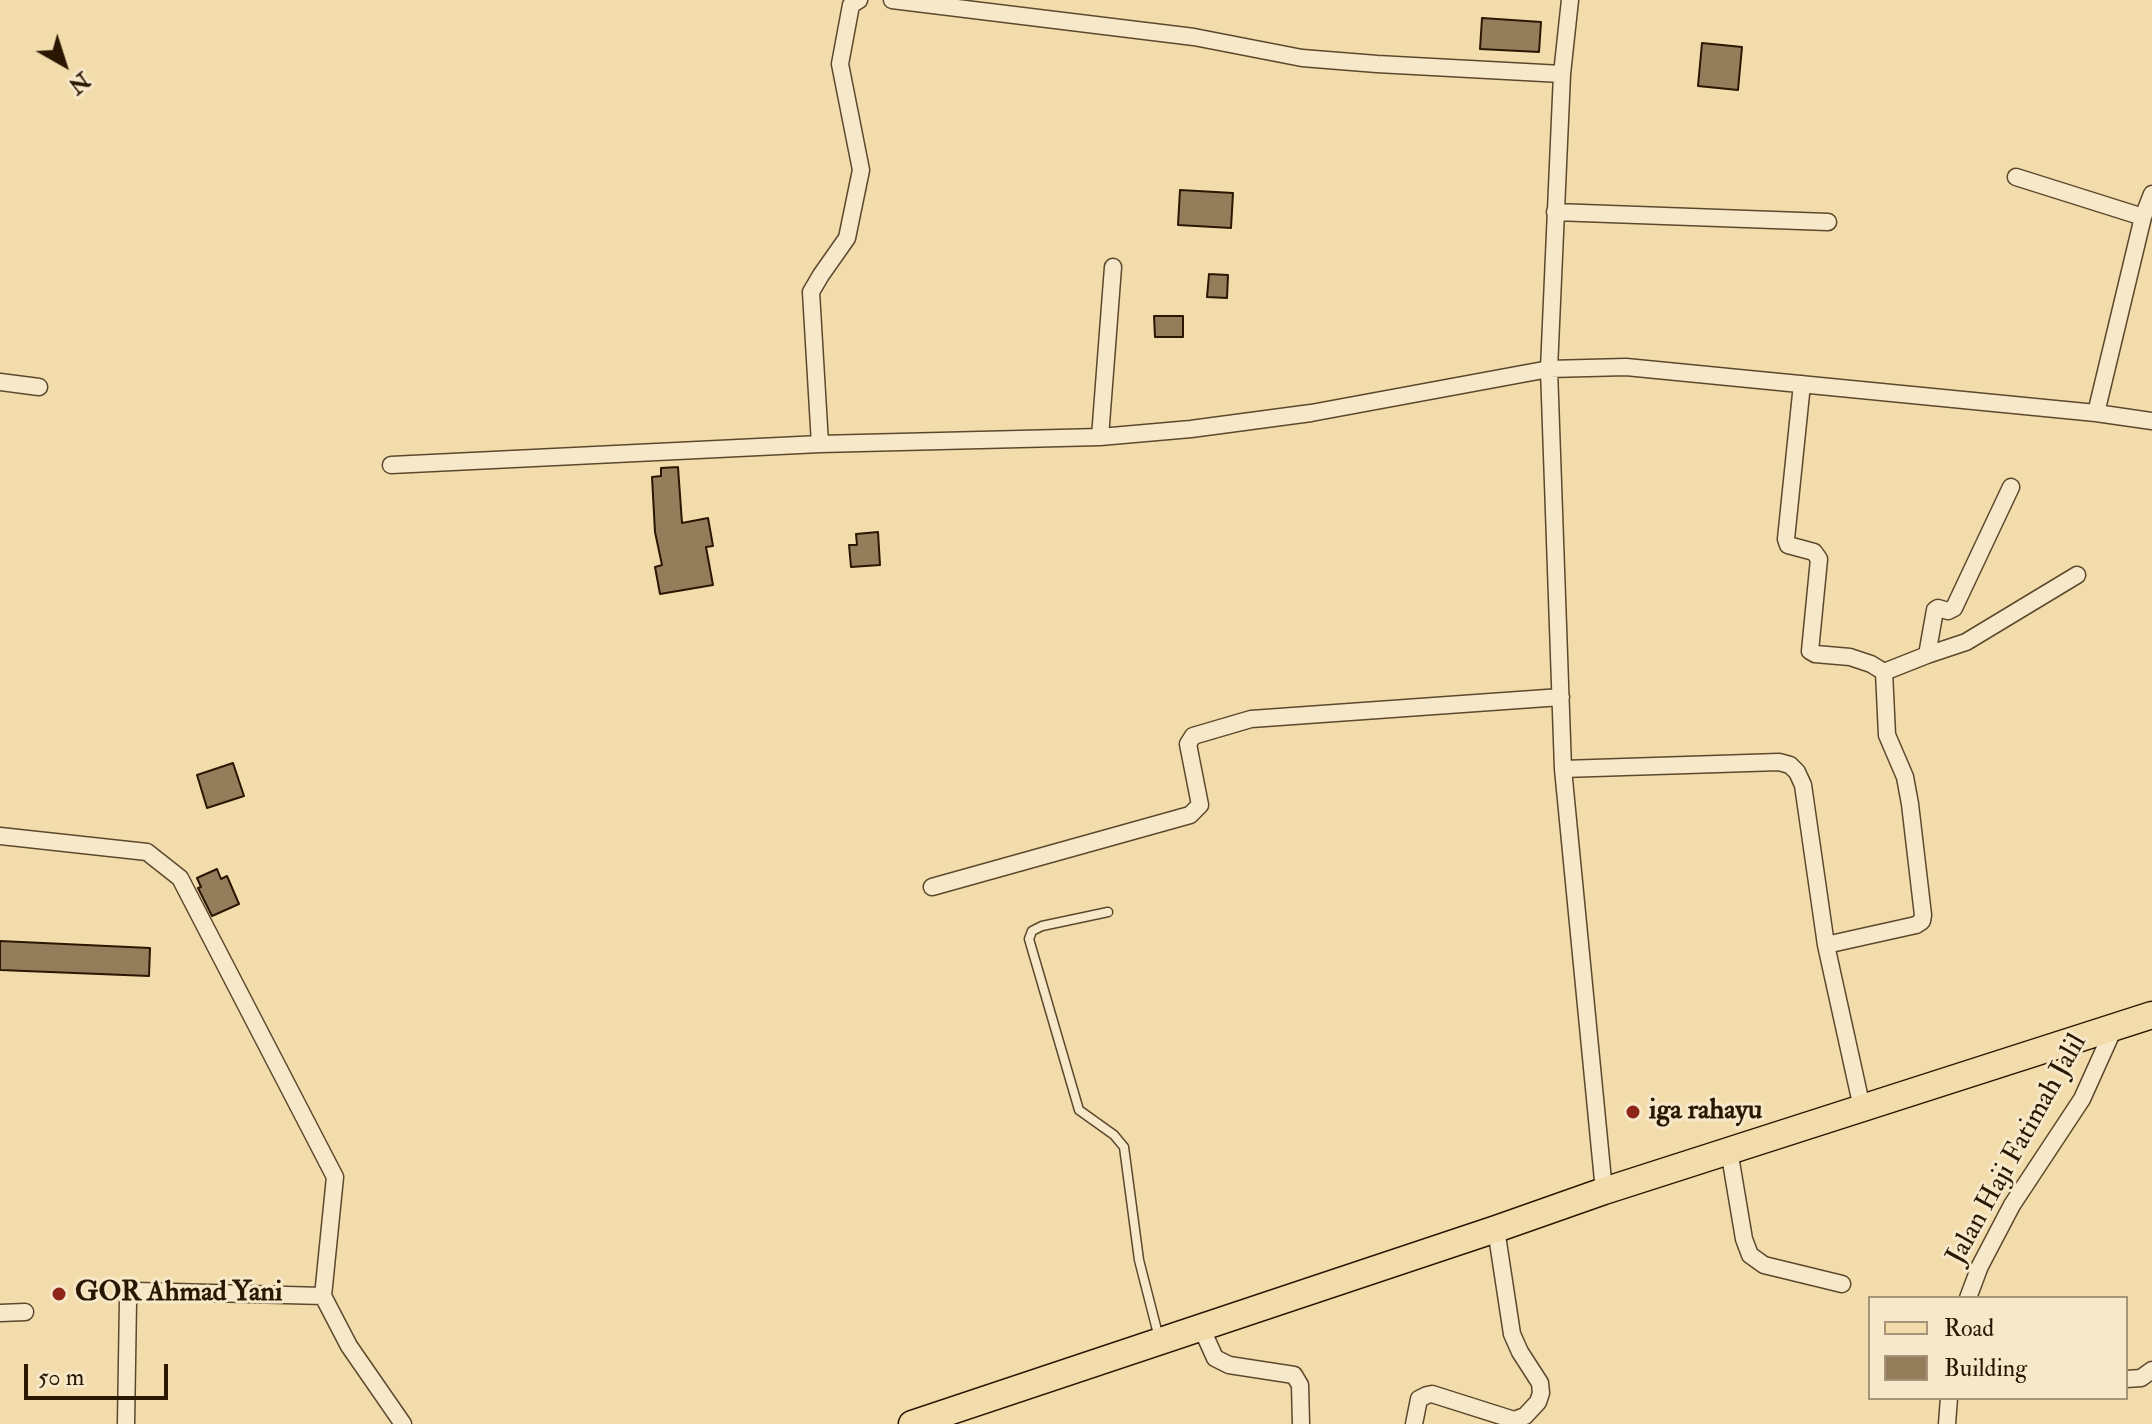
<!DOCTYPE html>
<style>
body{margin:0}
#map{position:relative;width:2152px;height:1424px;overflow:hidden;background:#f3dcac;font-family:"IM FELL Double Pica",serif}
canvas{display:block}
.legend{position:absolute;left:1868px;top:1296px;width:260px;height:104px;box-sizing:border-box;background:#f7e8c9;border:2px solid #a59479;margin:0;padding:10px 14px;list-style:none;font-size:24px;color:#2a1702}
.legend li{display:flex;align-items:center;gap:16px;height:40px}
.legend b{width:40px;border:2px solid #a59479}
.north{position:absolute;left:24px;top:24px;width:80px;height:80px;-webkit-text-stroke:6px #f7e8c9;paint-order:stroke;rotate:141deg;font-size:22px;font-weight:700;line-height:32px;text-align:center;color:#2a1702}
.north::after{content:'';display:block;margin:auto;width:28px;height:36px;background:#2a1702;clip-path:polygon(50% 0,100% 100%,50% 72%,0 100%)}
.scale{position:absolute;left:24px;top:1364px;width:144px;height:36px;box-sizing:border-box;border:4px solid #2a1702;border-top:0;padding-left:10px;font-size:24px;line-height:28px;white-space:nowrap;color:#2a1702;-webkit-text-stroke:6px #f7e8c9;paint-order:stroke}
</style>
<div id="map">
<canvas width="2152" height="1424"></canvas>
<ul class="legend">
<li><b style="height:10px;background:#f3dcac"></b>Road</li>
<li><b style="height:22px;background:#937d5a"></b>Building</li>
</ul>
<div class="north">N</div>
<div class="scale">50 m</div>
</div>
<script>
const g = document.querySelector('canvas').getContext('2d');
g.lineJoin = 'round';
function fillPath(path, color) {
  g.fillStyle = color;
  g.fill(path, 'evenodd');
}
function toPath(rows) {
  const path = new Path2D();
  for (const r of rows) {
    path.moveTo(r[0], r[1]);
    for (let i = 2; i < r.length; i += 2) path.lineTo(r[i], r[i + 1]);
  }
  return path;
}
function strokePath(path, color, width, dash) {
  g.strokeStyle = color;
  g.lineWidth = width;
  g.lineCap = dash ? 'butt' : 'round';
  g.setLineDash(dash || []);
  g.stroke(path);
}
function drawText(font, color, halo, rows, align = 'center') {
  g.font = font + ' "IM FELL Double Pica",serif';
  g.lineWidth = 6;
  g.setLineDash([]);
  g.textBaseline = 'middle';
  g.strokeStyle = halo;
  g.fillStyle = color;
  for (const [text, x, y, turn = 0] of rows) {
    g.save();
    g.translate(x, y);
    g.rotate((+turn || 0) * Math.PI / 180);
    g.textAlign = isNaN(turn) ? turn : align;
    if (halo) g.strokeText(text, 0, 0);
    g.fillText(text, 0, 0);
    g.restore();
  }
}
const building = toPath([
 [1482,18,1541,22,1539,52,1480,49,1482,18],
 [1702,43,1742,47,1738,90,1698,86,1702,43],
 [1180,190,1233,193,1231,228,1178,225,1180,190],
 [1209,274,1228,275,1227,298,1207,297,1209,274],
 [1154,316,1183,316,1183,337,1155,337,1154,316],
 [678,467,682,523,708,518,713,546,706,547,713,585,660,594,655,567,662,565,655,532,652,477,661,476,661,468,678,467],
 [878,532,880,565,851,567,849,545,857,545,856,534,878,532],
 [233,763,244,796,207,808,197,775,233,763],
 [217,869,221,879,227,876,239,904,212,916,198,888,201,887,197,878,217,869],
 [0,941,150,948,149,976,0,970,0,941]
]);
const lane = toPath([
 [1108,912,1042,926,1032,931,1029,939,1079,1110,1114,1135,1124,1147,1139,1260,1159,1338]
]);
const street = toPath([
 [892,0,1194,37,1302,58,1377,64,1562,74],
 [1570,0,1562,74,1549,369,1563,769,1604,1191],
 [2016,177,2143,217],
 [1555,212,1828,222],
 [0,382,39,387],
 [1802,384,1786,539,1788,545,1814,552,1819,559,1810,651,1815,654,1850,657,1871,664,1884,672,1887,735,1905,777,1910,804,1923,915,1922,921,1916,925,1826,945],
 [2096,413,2143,217,2152,194],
 [1100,437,1113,267],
 [820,444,811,292,821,275,847,238,861,170,840,64,851,5,859,0],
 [391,465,820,444,1100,437,1191,429,1311,413,1549,369,1626,367,2096,413,2152,421],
 [1927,655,1935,610,1938,608,1948,611,1954,608,2011,487],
 [1884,672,1927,655,1966,642,2077,575],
 [1563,769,1779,762,1790,765,1797,772,1803,785,1826,945,1862,1108],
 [0,836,147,852,180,878,335,1177,323,1296,349,1346,403,1424],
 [932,887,1190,815,1200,805,1188,744,1193,736,1251,719,1561,697],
 [1729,1150,1744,1239,1750,1255,1764,1265,1842,1284],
 [1968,1298,1980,1266,2012,1205,2082,1099,2114,1028],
 [0,1313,25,1312],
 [1201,1327,1215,1358,1229,1365,1294,1375,1300,1385,1301,1424],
 [2126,1379,2141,1378,2152,1370],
 [126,1424,128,1301,136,1291,323,1296],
 [1414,1424,1419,1399,1427,1395,1432,1394,1514,1420,1525,1416,1538,1402,1541,1393,1540,1383,1520,1352,1512,1334,1496,1229],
 [1947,1424,1949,1398]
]);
const primary = toPath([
 [912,1424,1496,1229,1604,1191,2152,1015]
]);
const markers = [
 [1633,1112,8,"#8f2418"],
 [59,1294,8,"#8f2418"]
];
const poiNames = [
 ["iga rahayu",1649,1112],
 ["GOR Ahmad Yani",75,1294]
];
const streetNames = [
 ["Jalan Haji Fatimah Jalil",2018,1150,-61]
];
fillPath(building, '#937d5a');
strokePath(building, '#2a1702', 2);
strokePath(lane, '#5c482c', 11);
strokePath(street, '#5c482c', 19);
strokePath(primary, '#2a1702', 29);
strokePath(lane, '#f7e8c9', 8);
strokePath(street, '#f7e8c9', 16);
strokePath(primary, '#f3dcac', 26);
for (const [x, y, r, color] of markers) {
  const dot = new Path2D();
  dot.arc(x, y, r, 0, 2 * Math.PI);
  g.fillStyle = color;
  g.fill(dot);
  strokePath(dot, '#f7e8c9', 3);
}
drawText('bold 28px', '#2a1702', '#f7e8c9', poiNames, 'left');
drawText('28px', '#2a1702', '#f7e8c9', streetNames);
</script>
